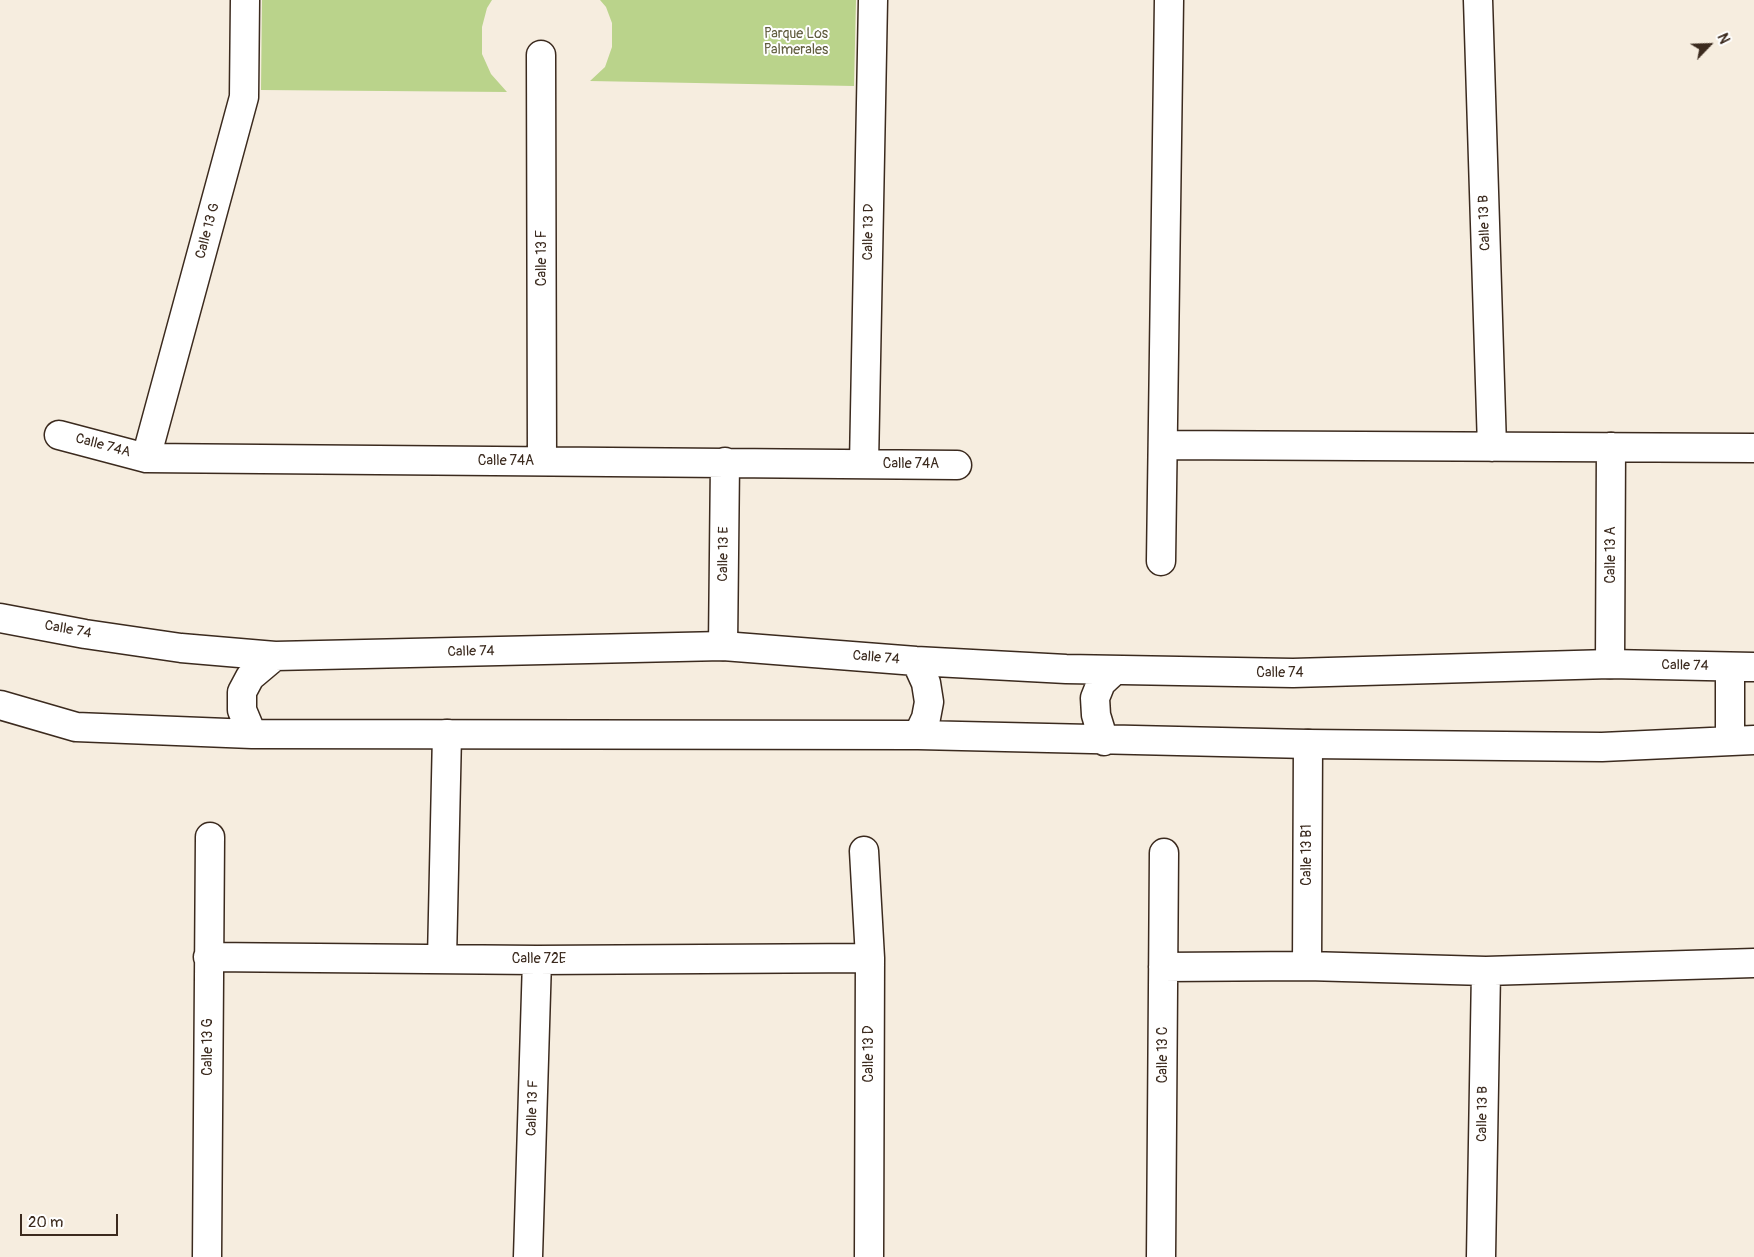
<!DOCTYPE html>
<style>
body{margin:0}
#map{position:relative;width:1754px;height:1257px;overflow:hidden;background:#f6eddf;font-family:Pangolin,sans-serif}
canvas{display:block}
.north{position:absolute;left:1684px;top:20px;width:50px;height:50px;-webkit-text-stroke:4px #fff;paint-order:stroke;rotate:66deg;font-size:14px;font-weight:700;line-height:20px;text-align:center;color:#3b2a1e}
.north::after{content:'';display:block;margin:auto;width:18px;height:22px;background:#3b2a1e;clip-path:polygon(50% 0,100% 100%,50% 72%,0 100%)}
.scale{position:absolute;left:20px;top:1214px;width:98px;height:22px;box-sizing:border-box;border:2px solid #3b2a1e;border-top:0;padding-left:6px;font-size:15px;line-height:18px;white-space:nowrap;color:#3b2a1e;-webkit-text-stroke:4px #fff;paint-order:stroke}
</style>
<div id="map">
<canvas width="1754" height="1257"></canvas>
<div class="north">N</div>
<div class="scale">20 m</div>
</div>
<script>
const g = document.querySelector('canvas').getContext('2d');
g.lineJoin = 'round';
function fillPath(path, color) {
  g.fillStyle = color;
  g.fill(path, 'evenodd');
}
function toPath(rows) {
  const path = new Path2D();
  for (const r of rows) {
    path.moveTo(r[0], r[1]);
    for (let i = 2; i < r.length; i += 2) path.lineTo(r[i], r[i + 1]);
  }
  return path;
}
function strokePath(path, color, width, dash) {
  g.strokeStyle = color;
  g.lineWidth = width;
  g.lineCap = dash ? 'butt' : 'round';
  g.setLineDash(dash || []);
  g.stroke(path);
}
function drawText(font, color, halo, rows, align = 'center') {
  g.font = font + ' Pangolin,sans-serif';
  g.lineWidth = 4;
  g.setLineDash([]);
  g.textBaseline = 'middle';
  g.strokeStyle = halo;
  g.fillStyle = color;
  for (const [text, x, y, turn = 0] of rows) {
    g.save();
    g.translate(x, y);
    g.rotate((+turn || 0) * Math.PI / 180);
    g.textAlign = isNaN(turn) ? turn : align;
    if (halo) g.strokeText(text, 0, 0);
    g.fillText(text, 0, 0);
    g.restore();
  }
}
const green = toPath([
 [262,0,492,0,487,8,482,27,482,54,491,74,507,92,261,90],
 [600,0,856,0,854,86,590,81,605,67,612,47,612,23,606,7]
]);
const street = toPath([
 [1478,0,1492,447],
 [541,55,542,461],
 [59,435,146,458,957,465],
 [1163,445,1754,448],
 [146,458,244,97,245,0],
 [864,464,873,0],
 [1161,561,1169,0],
 [723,646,725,462],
 [1610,664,1611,447],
 [864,851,870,958,869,1257],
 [208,957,537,960,870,958],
 [442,959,447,734],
 [1307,966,1308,744],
 [1163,967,1307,966,1486,971,1754,963],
 [207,1257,210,837],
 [528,1257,537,960],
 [1161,1257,1164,853],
 [1481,1257,1486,971]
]);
const secondary = toPath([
 [0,618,85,634,181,648,275,656,723,646,916,661,1066,669,1293,673,1610,664,1754,667],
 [916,661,926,683,929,702,926,718,918,735],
 [0,705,76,727,252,734,918,735,1308,744,1602,747,1754,740],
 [252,734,242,710,242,692,250,677,275,656],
 [1104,741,1096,715,1095,698,1101,683,1115,670],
 [1730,741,1730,667]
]);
const parkNames = [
 ["Parque Los",796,34],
 ["Palmerales",796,50]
];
const streetNames = [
 ["Calle 13 B",1485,223,-92],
 ["Calle 13 G",208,231,-75],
 ["Calle 13 D",869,232,-89],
 ["Calle 13 F",542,258,-90],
 ["Calle 74A",103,446,15],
 ["Calle 74A",506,461],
 ["Calle 74A",911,464],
 ["Calle 13 E",724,554,-89],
 ["Calle 13 A",1611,555,-90],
 ["Calle 74",68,630,10],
 ["Calle 74",471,652,-1],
 ["Calle 74",876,658,5],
 ["Calle 74",1685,666,1],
 ["Calle 74",1280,673],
 ["Calle 13 B1",1307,855,-90],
 ["Calle 72E",539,959],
 ["Calle 13 G",208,1047,-90],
 ["Calle 13 D",869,1054,-90],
 ["Calle 13 C",1163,1055,-90],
 ["Calle 13 F",533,1108,-88],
 ["Calle 13 B",1483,1114,-89]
];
fillPath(green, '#bad38b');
strokePath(street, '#3b2a1e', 31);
strokePath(secondary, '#3b2a1e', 31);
strokePath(street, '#fff', 28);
strokePath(secondary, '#fff', 28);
drawText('14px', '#615d3f', '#fff', parkNames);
drawText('14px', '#3b2a1e', '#fff', streetNames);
</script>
